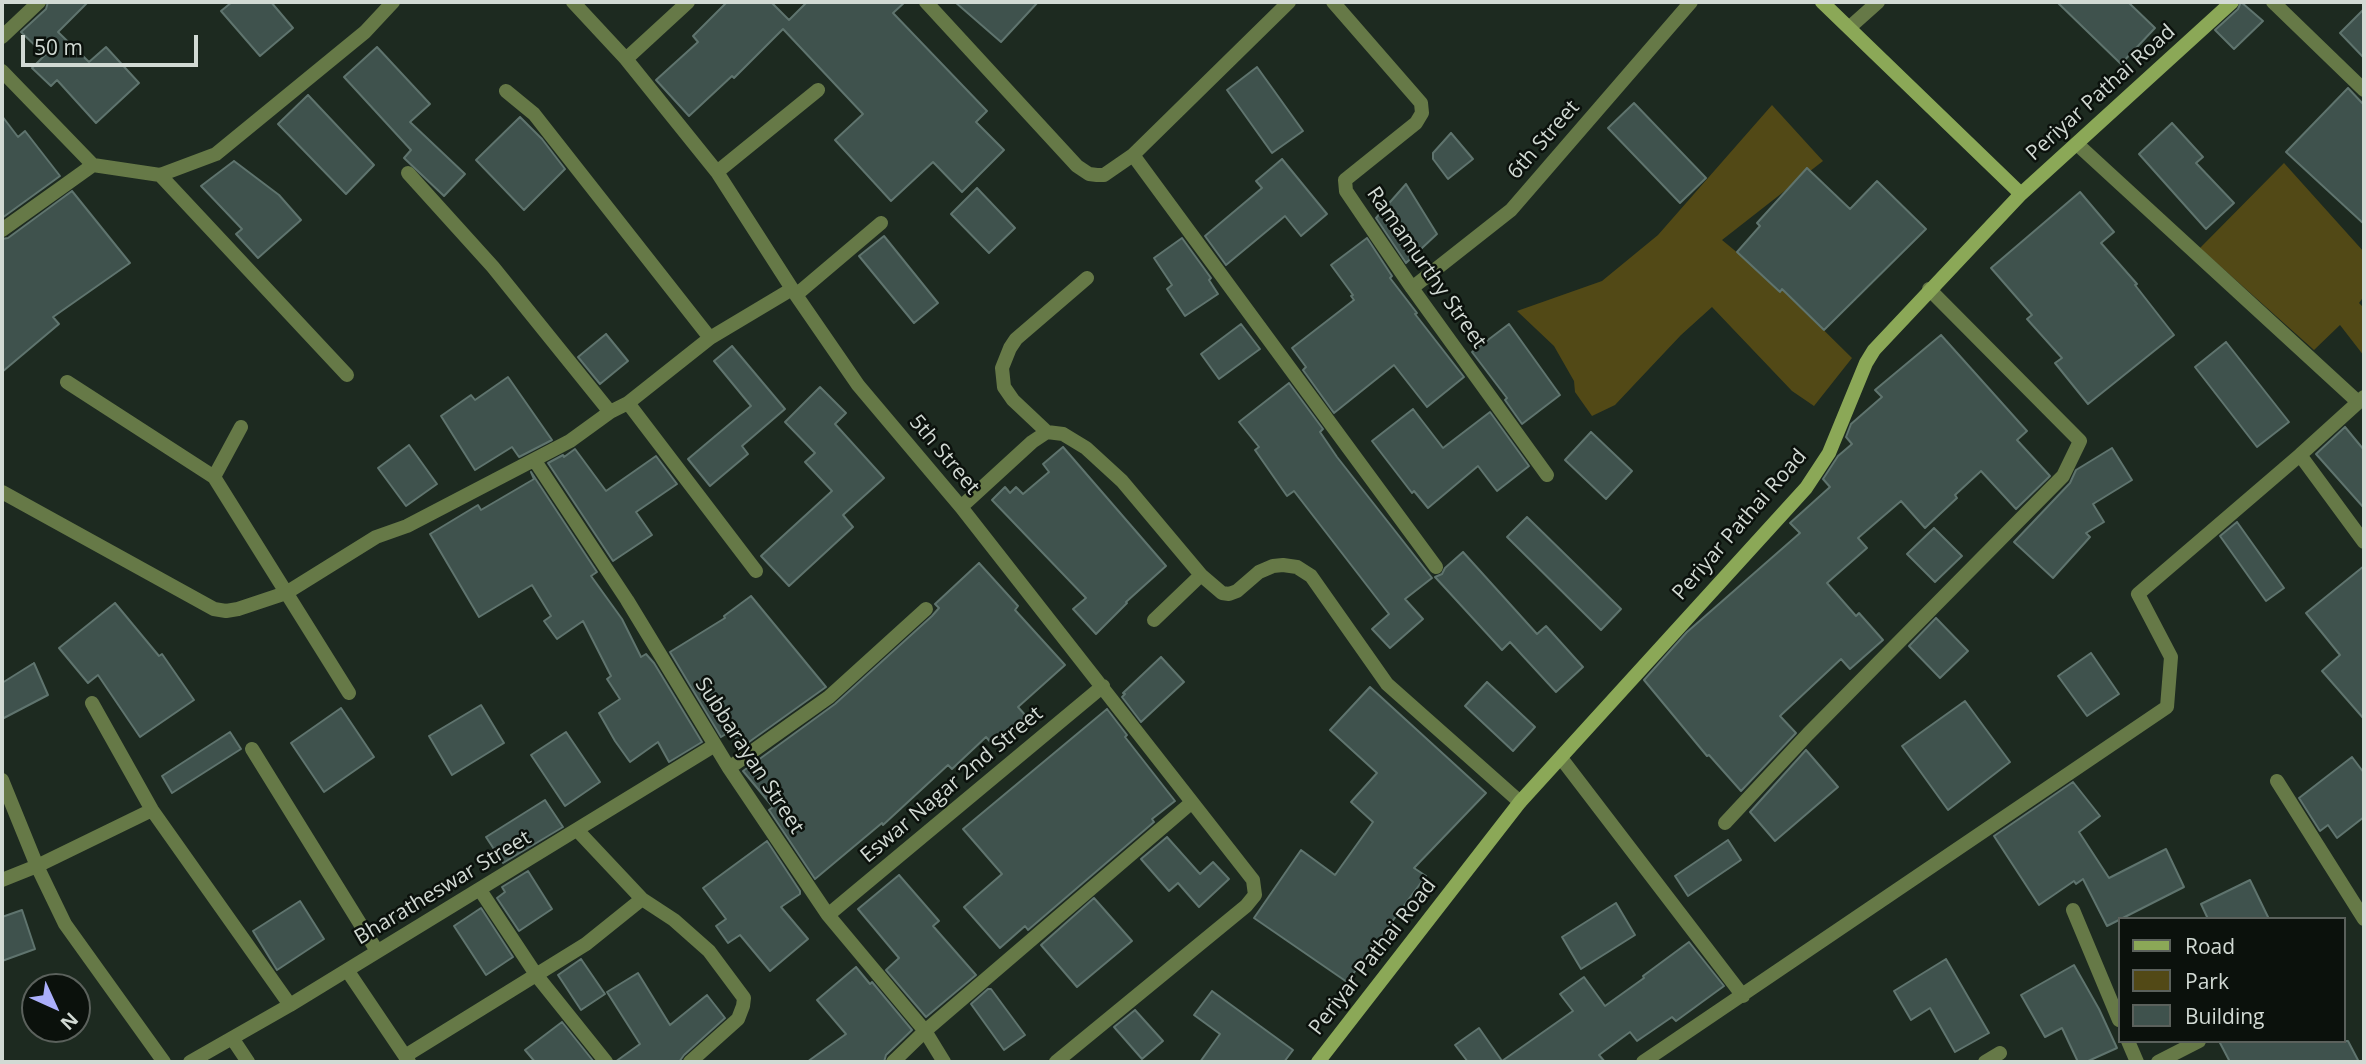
<!DOCTYPE html>
<style>
body{margin:0}
#map{position:relative;width:2366px;height:1064px;overflow:hidden;background:#1d2a20;font-family:"Open Sans",sans-serif}
canvas{display:block}
.frame{position:absolute;inset:0;border:4px solid #d2dad4;pointer-events:none}
.legend{position:absolute;left:2118px;top:917px;width:228px;height:126px;box-sizing:border-box;background:#0b110c;border:2px solid #5b615c;margin:0;padding:9px 12px;list-style:none;font-size:21px;color:#d2dad4}
.legend li{display:flex;align-items:center;gap:14px;height:35px}
.legend b{width:35px;border:2px solid #5b615c}
.north{position:absolute;left:21px;top:973px;width:70px;height:70px;box-sizing:border-box;background:#0b110c;border:2px solid #5b615c;border-radius:50%;rotate:135deg;font-size:19px;font-weight:700;line-height:28px;text-align:center;color:#d2dad4}
.north::after{content:'';display:block;margin:auto;width:24px;height:32px;background:#abaffb;clip-path:polygon(50% 0,100% 100%,50% 72%,0 100%)}
.scale{position:absolute;left:21px;top:35px;width:177px;height:32px;box-sizing:border-box;border:4px solid #d2dad4;border-top:0;padding-left:9px;font-size:21px;line-height:24px;white-space:nowrap;color:#d2dad4;-webkit-text-stroke:5px #0b110c;paint-order:stroke}
</style>
<div id="map">
<canvas width="2366" height="1064"></canvas>
<div class="frame"></div>
<ul class="legend">
<li><b style="height:9px;background:#8ba857"></b>Road</li>
<li><b style="height:19px;background:#524916"></b>Park</li>
<li><b style="height:19px;background:#3f524d"></b>Building</li>
</ul>
<div class="north">N</div>
<div class="scale">50 m</div>
</div>
<script>
const g = document.querySelector('canvas').getContext('2d');
g.lineJoin = 'round';
function fillPath(path, color) {
  g.fillStyle = color;
  g.fill(path, 'evenodd');
}
function toPath(rows) {
  const path = new Path2D();
  for (const r of rows) {
    path.moveTo(r[0], r[1]);
    for (let i = 2; i < r.length; i += 2) path.lineTo(r[i], r[i + 1]);
  }
  return path;
}
function strokePath(path, color, width, dash) {
  g.strokeStyle = color;
  g.lineWidth = width;
  g.lineCap = dash ? 'butt' : 'round';
  g.setLineDash(dash || []);
  g.stroke(path);
}
function drawText(font, color, halo, rows, align = 'center') {
  g.font = font + ' "Open Sans",sans-serif';
  g.lineWidth = 5;
  g.setLineDash([]);
  g.textBaseline = 'middle';
  g.strokeStyle = halo;
  g.fillStyle = color;
  for (const [text, x, y, turn = 0] of rows) {
    g.save();
    g.translate(x, y);
    g.rotate((+turn || 0) * Math.PI / 180);
    g.textAlign = isNaN(turn) ? turn : align;
    if (halo) g.strokeText(text, 0, 0);
    g.fillText(text, 0, 0);
    g.restore();
  }
}
const green = toPath([
 [1772,105,1823,161,1722,240,1784,291,1852,358,1814,406,1792,391,1712,307,1681,335,1615,405,1592,416,1575,392,1574,381,1554,346,1517,311,1602,281,1658,235],
 [2284,163,2364,252,2364,296,2359,303,2364,308,2364,356,2340,325,2314,350,2200,248]
]);
const building = toPath([
 [48,2,88,2,58,32,89,62,106,47,139,83,96,123,57,80,51,86,32,68,45,55,21,32,46,9,48,2],
 [232,2,271,2,293,28,260,56,221,11,232,2],
 [727,2,771,2,789,20,807,2,905,2,893,13,987,111,976,122,1004,150,962,192,933,162,891,201,835,140,863,114,783,29,734,78,732,76,689,116,656,80,698,42,693,36,727,2],
 [955,2,1038,2,1001,42,955,2],
 [2057,2,2128,2,2155,28,2121,64,2057,2],
 [2241,2,2263,21,2234,49,2215,30,2238,9,2241,2],
 [2364,9,2364,58,2340,33,2364,9],
 [377,47,430,104,410,122,465,174,444,196,404,158,411,150,344,77,377,47],
 [1257,67,1303,131,1272,153,1227,90,1257,67],
 [2348,88,2364,105,2364,224,2286,152,2348,88],
 [308,95,374,165,346,194,278,124,308,95],
 [1634,103,1706,178,1680,203,1608,128,1634,103],
 [2,116,18,137,25,131,60,176,2,218,2,116],
 [520,117,542,139,565,169,524,210,476,160,520,117],
 [2172,123,2203,157,2196,163,2234,203,2206,229,2139,154,2172,123],
 [1451,133,1473,159,1448,179,1433,159,1433,153,1451,133],
 [1282,159,1327,214,1301,236,1285,216,1226,265,1205,236,1262,188,1256,181,1282,159],
 [234,161,279,195,301,220,258,258,236,234,242,229,201,186,234,161],
 [1807,168,1850,209,1877,181,1926,229,1824,330,1782,289,1780,292,1737,252,1760,226,1757,223,1807,168],
 [1406,184,1437,234,1406,263,1376,218,1406,184],
 [977,188,1015,228,989,253,951,214,977,188],
 [72,191,130,263,53,317,59,324,2,372,2,239,8,238,72,191],
 [2080,192,2114,232,2101,243,2137,284,2135,285,2174,335,2088,404,2055,363,2062,358,2027,319,2032,315,1991,268,2080,192],
 [884,236,938,303,914,323,859,256,884,236],
 [1182,238,1211,278,1209,280,1218,294,1185,316,1167,289,1172,285,1154,258,1182,238],
 [1367,238,1392,276,1390,278,1417,313,1415,314,1464,377,1427,407,1394,365,1334,413,1303,370,1306,367,1292,348,1354,300,1351,296,1353,295,1331,265,1367,238],
 [1241,324,1260,349,1219,379,1201,354,1241,324],
 [1509,324,1560,395,1522,424,1505,400,1507,398,1472,352,1509,324],
 [606,334,628,361,600,384,578,357,606,334],
 [1941,335,2027,431,2017,440,2050,476,2016,509,1981,471,1955,495,1957,498,1925,528,1901,501,1858,538,1867,548,1827,583,1856,616,1859,613,1883,640,1850,669,1841,659,1780,716,1796,733,1741,791,1709,755,1707,756,1644,680,1687,632,1800,533,1790,523,1830,487,1823,479,1838,456,1852,444,1846,437,1851,424,1882,397,1875,390,1941,335],
 [2226,342,2289,422,2257,447,2195,367,2226,342],
 [732,346,785,409,742,446,748,454,710,486,688,459,751,406,714,361,732,346],
 [508,377,552,440,519,457,512,447,475,470,441,416,471,395,475,400,508,377],
 [1289,383,1323,429,1320,432,1337,457,1432,578,1405,599,1423,619,1390,648,1372,629,1389,614,1294,491,1287,496,1255,450,1259,447,1239,422,1289,383],
 [820,387,846,413,835,424,884,478,843,515,853,527,789,586,761,556,832,491,805,462,815,453,785,422,820,387],
 [1413,409,1443,448,1490,412,1529,466,1497,491,1478,466,1428,508,1414,491,1412,493,1372,441,1413,409],
 [2345,427,2364,450,2364,508,2316,454,2345,427],
 [1591,432,1632,471,1606,499,1565,460,1591,432],
 [409,445,437,484,406,506,378,468,409,445],
 [1063,447,1166,566,1126,602,1127,603,1096,634,1073,609,1086,598,992,500,1005,487,1010,493,1016,487,1023,494,1049,472,1043,464,1063,447],
 [2112,448,2132,480,2093,504,2104,522,2086,533,2090,537,2053,578,2014,542,2070,483,2076,470,2112,448],
 [575,449,606,491,656,456,677,484,636,512,652,535,613,561,548,463,563,455,564,457,575,449],
 [531,472,597,572,591,576,622,619,641,657,646,654,654,663,702,742,669,762,658,742,630,762,615,741,599,713,620,699,607,679,611,676,583,621,557,639,544,621,551,616,532,585,479,617,430,534,478,505,481,510,534,479,531,472],
 [1527,517,1621,609,1601,630,1507,537,1527,517],
 [2237,522,2284,588,2266,601,2220,536,2237,522],
 [1934,528,1962,556,1935,582,1907,554,1934,528],
 [1463,552,1537,634,1546,626,1583,667,1556,692,1510,642,1502,650,1435,577,1442,574,1445,568,1463,552],
 [979,563,1018,606,1015,610,1065,665,1018,707,1026,716,994,746,986,737,952,769,948,765,883,825,882,823,815,879,769,810,773,807,743,771,835,704,932,616,939,608,935,604,979,563],
 [2364,566,2364,719,2322,671,2340,655,2306,613,2364,566],
 [751,596,826,687,742,747,731,731,721,737,670,652,725,618,724,616,751,596],
 [115,603,159,656,162,654,194,700,140,737,98,675,88,683,59,648,115,603],
 [1936,618,1968,651,1940,678,1909,646,1936,618],
 [2091,653,2119,694,2087,716,2058,676,2091,653],
 [1161,657,1184,682,1141,722,1122,697,1125,694,1123,693,1161,657],
 [34,663,48,695,2,719,2,683,34,663],
 [1487,682,1535,727,1513,751,1465,706,1487,682],
 [1370,687,1486,793,1414,868,1426,876,1347,982,1254,918,1301,850,1335,875,1373,822,1351,802,1377,773,1330,730,1370,687],
 [1965,701,2010,762,1948,810,1902,746,1965,701],
 [481,705,504,743,452,775,429,736,481,705],
 [341,708,374,757,324,792,291,743,341,708],
 [1107,709,1127,735,1125,737,1175,801,1152,819,1154,822,1028,930,1025,926,1000,948,964,907,1002,874,963,829,1107,709],
 [230,732,241,749,172,793,162,776,230,732],
 [566,732,600,782,565,806,531,755,566,732],
 [1806,750,1838,787,1775,841,1750,812,1806,750],
 [2352,757,2364,773,2364,817,2337,838,2328,825,2320,831,2299,798,2352,757],
 [2073,782,2100,816,2079,832,2109,878,2166,849,2184,887,2107,926,2083,879,2076,884,2074,881,2039,905,1994,836,2073,782],
 [545,800,563,827,503,863,486,837,545,800],
 [1167,837,1200,874,1213,862,1229,879,1199,907,1178,883,1169,891,1141,859,1167,837],
 [1728,840,1741,860,1688,896,1675,876,1728,840],
 [767,841,800,891,800,894,781,907,808,939,770,971,740,935,728,943,716,926,726,919,703,888,767,841],
 [528,871,552,909,519,931,497,898,505,892,502,887,528,871],
 [899,875,939,921,933,926,976,975,926,1017,886,970,899,958,858,909,899,875],
 [2250,880,2269,919,2208,919,2201,904,2250,880],
 [1094,898,1132,941,1077,987,1041,945,1094,898],
 [300,901,324,939,277,970,253,931,300,901],
 [1616,903,1635,935,1581,969,1562,937,1616,903],
 [481,908,513,957,486,975,454,926,481,908],
 [22,910,35,949,2,961,2,917,22,910],
 [1689,942,1724,986,1676,1021,1672,1017,1637,1041,1630,1032,1599,1055,1605,1062,1468,1062,1455,1045,1479,1028,1502,1061,1573,1011,1560,994,1584,977,1605,1006,1644,978,1643,976,1689,942],
 [581,959,605,994,581,1010,558,975,581,959],
 [1946,959,1989,1033,1955,1052,1930,1008,1911,1020,1894,991,1946,959],
 [2074,965,2099,1009,2117,1048,2086,1062,2078,1062,2062,1028,2045,1037,2021,995,2074,965],
 [856,967,870,984,872,982,912,1030,886,1055,884,1062,807,1062,846,1034,817,1000,856,967],
 [638,973,670,1025,707,995,725,1018,684,1055,679,1062,615,1062,640,1044,607,992,638,973],
 [988,989,991,989,1025,1035,1004,1050,971,1004,988,989],
 [1212,991,1293,1050,1284,1062,1200,1062,1220,1034,1194,1015,1212,991],
 [1135,1010,1163,1041,1142,1059,1114,1027,1135,1010],
 [562,1022,594,1062,535,1062,525,1050,562,1022],
 [2219,1041,2348,1041,2359,1062,2230,1062,2219,1041]
]);
const street = toPath([
 [573,2,626,59,717,172,796,295,858,385,961,507,1253,880,1255,895,1246,906,1056,1062],
 [926,2,1077,166,1089,174,1097,175,1104,175,1133,155,1289,2],
 [1333,2,1421,103,1422,113,1416,123,1345,180,1346,191,1412,288,1547,475],
 [2273,2,2364,90],
 [1850,27,1878,2],
 [2,37,39,2],
 [626,59,688,2],
 [2,71,93,165],
 [506,91,534,114,710,338],
 [2077,144,2358,402],
 [1133,155,1436,567],
 [717,172,818,90],
 [408,173,493,267,610,412],
 [160,175,347,375],
 [2,230,93,165,160,175,216,154,365,32,393,2],
 [1412,288,1511,210,1691,2],
 [796,295,881,223],
 [67,382,214,477,349,693],
 [628,403,756,571],
 [1047,432,1013,400,1004,387,1002,368,1010,348,1016,339,1087,278],
 [2300,455,2364,542],
 [535,461,627,600,729,768,828,915,925,1031,944,1062],
 [214,477,241,427],
 [2,492,214,609,226,611,238,609,286,593,376,537,407,526,570,441,610,412,628,403,710,338,792,289],
 [961,507,1032,442,1047,432,1063,434,1086,448,1122,481,1201,575,1222,593,1229,594,1237,591,1259,572,1273,566,1283,565,1297,567,1311,576,1387,684,1520,802],
 [1154,620,1201,575],
 [92,703,152,810,290,1005],
 [252,749,377,951],
 [1561,758,1743,996],
 [729,768,829,697,926,609],
 [2,780,37,866,65,924,164,1062],
 [2277,781,2364,919],
 [1725,823,1808,734,2063,476,2080,441,1929,289],
 [578,831,642,899,674,920,709,951,744,998,743,1006,738,1019,690,1062],
 [2,880,37,866,152,810],
 [480,890,537,976,606,1062],
 [2073,910,2119,1020],
 [828,915,1103,686],
 [347,970,409,1062],
 [232,1038,248,1062],
 [2128,1041,2137,1062],
 [405,1056,586,944,642,899],
 [190,1062,290,1005,715,745],
 [893,1062,925,1031,1191,803],
 [1643,1062,2167,707,2171,657,2138,594,2300,455,2364,397],
 [1985,1062,2000,1053],
 [2158,1062,2199,1041]
]);
const secondary = toPath([
 [1822,2,2021,194],
 [1318,1062,1520,802,1806,488,1829,453,1866,363,1874,350,2021,194,2232,2]
]);
const streetNames = [
 ["Periyar Pathai Road",2101,93,-42],
 ["6th Street",1544,140,-49],
 ["Ramamurthy Street",1426,268,55],
 ["5th Street",944,455,50],
 ["Periyar Pathai Road",1740,525,-49],
 ["Subbarayan Street",749,756,57],
 ["Eswar Nagar 2nd Street",952,785,-40],
 ["Bharatheswar Street",443,888,-31],
 ["Periyar Pathai Road",1373,957,-52]
];
fillPath(green, '#524916');
fillPath(building, '#3f524d');
strokePath(building, '#5f746e', 2);
strokePath(street, '#667947', 14);
strokePath(secondary, '#8ba857', 14);
drawText('21px', '#d2dad4', '#0b110c', streetNames);
</script>
